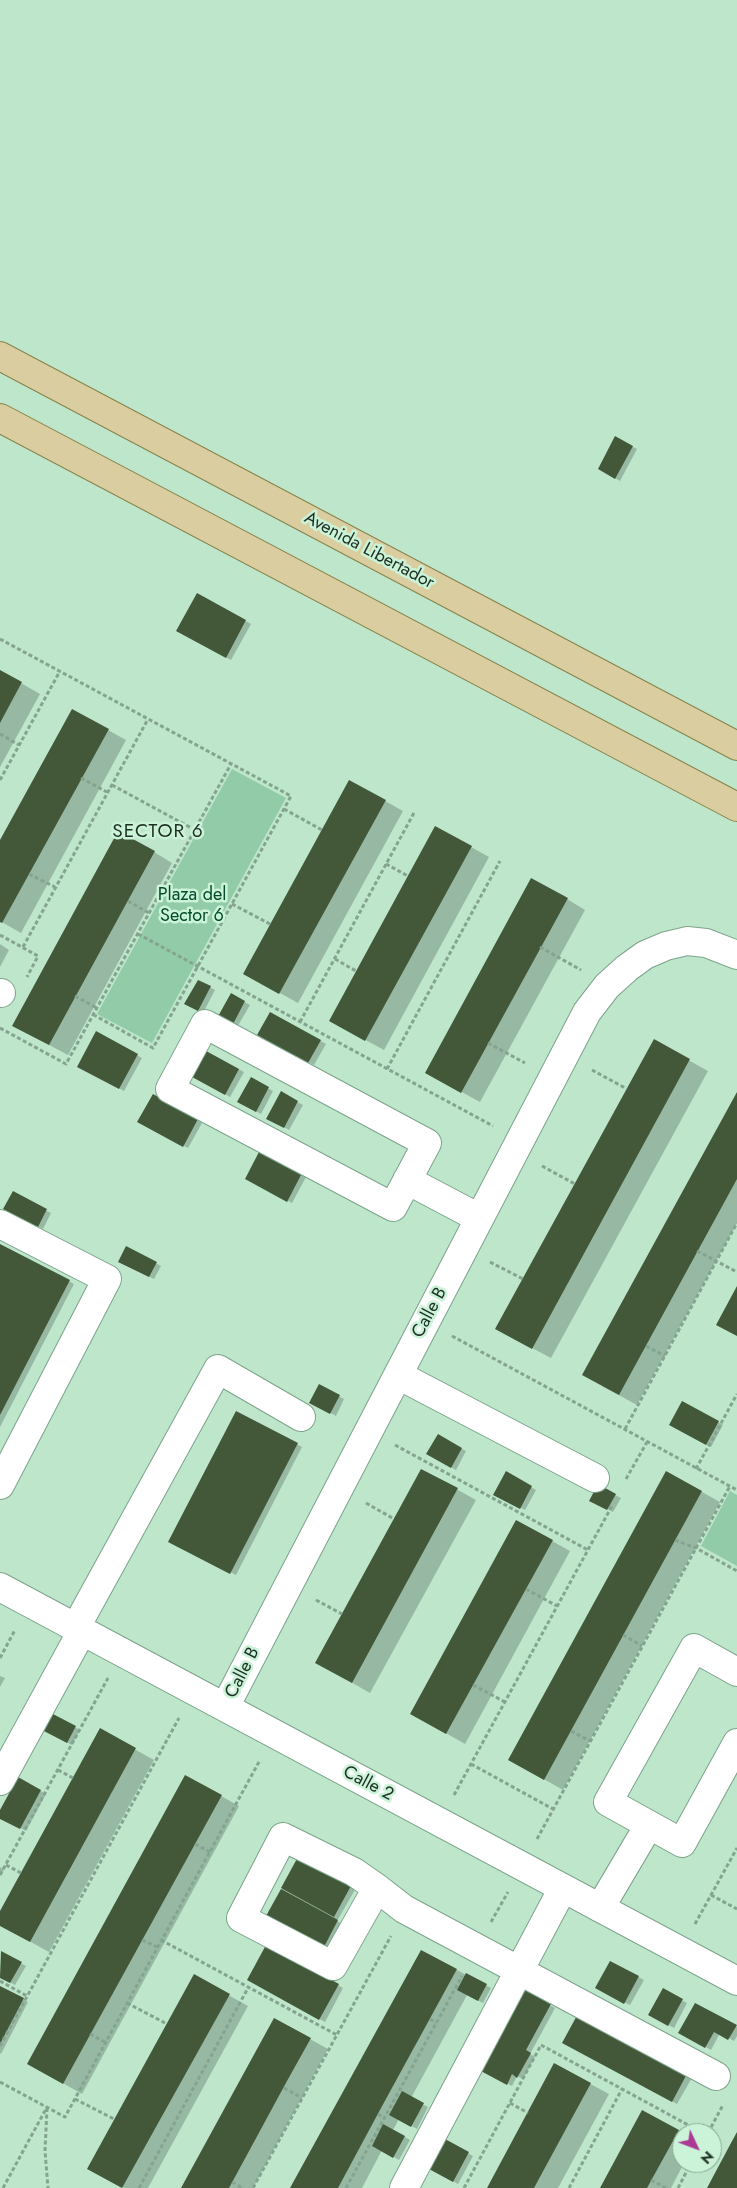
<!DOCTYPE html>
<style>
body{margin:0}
#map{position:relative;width:737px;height:2188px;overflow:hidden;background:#bde6cb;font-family:Jost,sans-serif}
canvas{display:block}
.north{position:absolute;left:672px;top:2123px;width:50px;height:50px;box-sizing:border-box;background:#caf3d8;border:1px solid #86a590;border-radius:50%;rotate:133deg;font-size:14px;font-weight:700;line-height:20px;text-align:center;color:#1f2f25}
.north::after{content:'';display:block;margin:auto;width:18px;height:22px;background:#ac3a95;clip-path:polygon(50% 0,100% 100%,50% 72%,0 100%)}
</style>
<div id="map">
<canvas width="737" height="2188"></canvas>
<div class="north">N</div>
</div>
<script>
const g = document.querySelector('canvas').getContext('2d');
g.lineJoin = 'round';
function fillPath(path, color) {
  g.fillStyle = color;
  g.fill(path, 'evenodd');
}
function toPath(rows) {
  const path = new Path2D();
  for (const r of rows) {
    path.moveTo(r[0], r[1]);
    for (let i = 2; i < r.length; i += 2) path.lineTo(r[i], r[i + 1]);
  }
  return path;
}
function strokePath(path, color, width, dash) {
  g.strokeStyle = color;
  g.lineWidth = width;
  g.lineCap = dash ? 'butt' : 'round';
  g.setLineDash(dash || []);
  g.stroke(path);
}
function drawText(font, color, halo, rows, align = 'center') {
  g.font = font + ' Jost,sans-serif';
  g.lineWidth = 5;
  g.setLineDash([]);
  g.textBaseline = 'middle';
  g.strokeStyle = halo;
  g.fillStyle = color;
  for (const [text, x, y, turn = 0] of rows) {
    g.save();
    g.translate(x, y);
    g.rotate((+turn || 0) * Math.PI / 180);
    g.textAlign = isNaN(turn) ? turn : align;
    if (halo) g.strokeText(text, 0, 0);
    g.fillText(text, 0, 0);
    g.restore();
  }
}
const green = toPath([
 [232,769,286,798,152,1043,97,1014],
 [730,1491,737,1495,737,1566,701,1546]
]);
const shadow = toPath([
 [616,438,637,449,620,481,599,469],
 [197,595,251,624,231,660,177,631],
 [0,671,40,694,0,767],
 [108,730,126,740,21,933,0,921,0,843],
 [385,801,403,811,298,1003,262,983],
 [471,847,489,857,384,1050,349,1031],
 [154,852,172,863,68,1055,32,1036],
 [567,899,585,910,480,1102,445,1083],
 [0,944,9,950,0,967],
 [199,981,215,990,203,1013,186,1003],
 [232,995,250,1005,236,1029,218,1020],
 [271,1013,326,1044,314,1065,259,1035],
 [97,1033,142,1058,124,1091,79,1066],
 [654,1041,708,1071,551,1358,515,1339],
 [198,1047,244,1072,230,1097,185,1072],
 [251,1079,273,1091,261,1114,239,1102],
 [281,1093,303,1105,289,1130,268,1118],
 [737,1095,737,1223,637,1405,602,1386],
 [153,1096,202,1123,188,1148,139,1122],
 [261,1152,306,1177,292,1203,246,1178],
 [13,1193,51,1213,43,1229,5,1209],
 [0,1245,74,1284,0,1427],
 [126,1247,161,1266,154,1279,124,1264],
 [320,1386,344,1399,336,1416,311,1402],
 [683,1402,723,1425,711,1447,671,1425],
 [236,1413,302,1447,236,1575,169,1541],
 [438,1436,466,1451,456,1470,428,1454],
 [422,1470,476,1500,370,1693,335,1673],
 [666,1472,720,1502,563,1790,528,1770],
 [506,1473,536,1490,525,1510,495,1494],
 [598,1486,621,1498,613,1512,591,1500],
 [552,1541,570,1551,465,1744,430,1724],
 [0,1676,5,1678,0,1687],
 [52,1715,80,1730,72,1745,44,1730],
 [100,1730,154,1760,49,1952,0,1925,0,1913],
 [18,1778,46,1794,26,1831,0,1817,0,1812],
 [221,1796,239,1806,82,2094,47,2074],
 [299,1857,356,1888,337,1921,342,1924,329,1949,268,1916],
 [0,1867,4,1870,0,1876],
 [267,1946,343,1988,325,2022,248,1980],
 [421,1951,491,1988,483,2003,467,1995,411,2098,428,2107,417,2129,399,2119,393,2130,410,2140,399,2160,382,2150,362,2188,292,2188],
 [2,1953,26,1966,15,1985,0,1977],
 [610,1962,644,1980,630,2005,596,1988],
 [194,1976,248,2006,148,2188,124,2188,89,2168],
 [0,1987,28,2002,1,2054,0,2053],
 [663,1990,687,2003,674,2028,649,2015],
 [524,1991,555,2008,530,2054,535,2057,523,2079,517,2076,512,2086,481,2069],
 [696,2004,737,2027,737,2036,734,2041,720,2033,711,2050,680,2032],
 [310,2039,328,2049,253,2188,183,2188],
 [564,2042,694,2074,677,2104],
 [555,2065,609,2094,558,2188,488,2188],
 [642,2112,682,2133,682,2163,684,2163,671,2188,601,2188],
 [445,2141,473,2156,458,2184,431,2168]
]);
const building = toPath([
 [615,436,633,446,615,479,598,469],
 [197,593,246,620,226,658,176,631],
 [0,670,22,682,0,723],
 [72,709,109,729,2,923,0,922,0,840],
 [349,780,386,800,279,994,243,974],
 [435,826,472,846,365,1041,329,1021],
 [118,831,155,851,49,1045,12,1026],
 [531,878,568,898,461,1093,425,1073],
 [198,980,211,986,198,1011,184,1004],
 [231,993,245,1001,231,1028,216,1020],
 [270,1012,321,1040,308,1063,257,1035],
 [96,1031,138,1054,119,1089,77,1067],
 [654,1039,690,1059,532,1349,495,1329],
 [197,1046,239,1069,225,1095,183,1072],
 [251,1077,269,1087,256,1112,237,1102],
 [281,1091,298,1101,284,1128,266,1119],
 [737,1092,737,1179,619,1395,582,1375],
 [153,1094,198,1119,183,1147,137,1122],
 [260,1150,302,1173,287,1202,245,1179],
 [13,1191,47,1209,38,1227,3,1209],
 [0,1244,70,1280,0,1415],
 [126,1246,157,1262,149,1277,118,1262],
 [737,1286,737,1336,716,1325],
 [319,1384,340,1395,330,1414,309,1403],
 [682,1401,719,1421,706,1445,669,1425],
 [236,1411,298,1443,230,1574,168,1542],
 [438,1434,462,1448,451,1468,426,1454],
 [421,1469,458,1488,352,1683,315,1663],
 [506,1471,532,1486,520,1509,493,1495],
 [666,1471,702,1491,544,1780,508,1760],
 [598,1484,616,1494,607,1510,589,1501],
 [516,1520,553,1540,446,1734,410,1714],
 [51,1713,76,1726,67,1743,42,1730],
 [100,1728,136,1748,30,1942,0,1926,0,1911],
 [185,1775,222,1795,63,2084,27,2064],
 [18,1777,41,1790,20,1829,0,1819,0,1810],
 [299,1855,352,1884,334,1917,281,1888],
 [281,1889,338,1920,324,1947,266,1916],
 [266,1945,339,1984,319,2020,247,1980],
 [421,1950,457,1969,381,2108,338,2188,290,2188],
 [1,1951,22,1962,10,1983,0,1978],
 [610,1961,639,1976,624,2004,595,1988],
 [466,1973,487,1984,478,2001,457,1990],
 [194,1974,230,1994,122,2188,87,2169],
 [0,1986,24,1998,0,2044],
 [663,1988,683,1999,668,2026,648,2015],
 [523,1989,551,2004,526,2050,531,2053,517,2078,512,2074,507,2085,479,2070],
 [695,2003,737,2025,728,2040,714,2032,705,2048,678,2033],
 [580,2010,689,2070,672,2102,562,2043],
 [274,2018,311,2038,287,2081,229,2188,181,2188],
 [554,2063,591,2083,560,2140,534,2188,487,2188],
 [402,2091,424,2103,411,2127,389,2115],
 [642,2110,679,2130,647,2188,600,2188],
 [383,2124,405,2136,393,2158,372,2146],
 [737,2132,737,2188,707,2188,731,2143],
 [445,2139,469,2152,453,2182,429,2169]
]);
const path = toPath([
 [0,639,291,796,153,1048,94,1015],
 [0,734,19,745],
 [81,778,107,792],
 [0,780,60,671],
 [112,785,195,830],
 [284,809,322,830],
 [386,864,408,876],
 [29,874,55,887],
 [128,901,149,913],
 [232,904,270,924],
 [138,934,493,1126],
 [0,935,38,956,27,977],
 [23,947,148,719],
 [540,947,581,970],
 [335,959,356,971],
 [75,996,97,1008],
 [300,1022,415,811],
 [0,1028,66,1064,231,764],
 [488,1043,525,1063],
 [387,1069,500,861],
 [592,1070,627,1089],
 [542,1166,575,1184],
 [697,1251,737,1272],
 [490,1262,523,1279],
 [452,1336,737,1490],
 [646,1346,665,1356],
 [625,1429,737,1223],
 [395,1445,588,1550],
 [696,1469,737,1394],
 [626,1479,647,1442],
 [366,1503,394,1519],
 [675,1540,696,1548,737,1571],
 [526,1589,557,1606],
 [316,1600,342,1614],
 [623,1635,642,1646],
 [0,1658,15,1630],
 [473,1685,505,1702],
 [571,1731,590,1741],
 [471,1764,553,1809],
 [58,1770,73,1778],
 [454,1795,613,1504],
 [537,1839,730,1486],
 [195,1844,210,1852],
 [6,1865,21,1873],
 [0,1875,108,1678],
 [711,1895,737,1909],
 [491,1922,508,1892],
 [695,1924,737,1848],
 [142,1940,157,1947],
 [161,1940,337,2035],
 [0,1981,27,1996],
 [127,2003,167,2024],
 [430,2019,436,2023],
 [90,2034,105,2042],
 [0,2046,179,1718],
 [0,2082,65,2117,260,1760],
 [284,2088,302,2098],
 [75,2099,114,2119],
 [510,2103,528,2113],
 [47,2108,45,2151,48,2188],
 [378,2114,384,2118],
 [708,2133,723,2105],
 [651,2180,666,2188],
 [232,2182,242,2188],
 [3,2188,47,2107],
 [139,2188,248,1988],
 [253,2188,391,1936],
 [346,2188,462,1976],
 [464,2188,541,2045,703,2133],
 [569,2188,622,2089],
 [678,2188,691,2163]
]);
const minor = toPath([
 [0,993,1,993],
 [205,1024,427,1143,393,1207,170,1089,205,1024],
 [407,1180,479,1218],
 [0,1224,107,1279,0,1485],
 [398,1375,595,1478],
 [0,1587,737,1981],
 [76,1627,218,1369,301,1417],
 [737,1672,694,1648,608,1802,682,1843,737,1743],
 [225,1707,587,1012,607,986,627,968,645,955,666,946,687,941,706,943,737,955],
 [0,1781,82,1631],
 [377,1888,333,1966,241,1918,283,1837,354,1872,377,1888,404,1909,716,2076],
 [600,1908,649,1825],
 [404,2188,563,1888]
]);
const major = toPath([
 [0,356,737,746],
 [0,418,737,807]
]);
const streetNames = [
 ["Avenida Libertador",369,551,28],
 ["Calle B",430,1313,-62],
 ["Calle B",243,1673,-63],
 ["Calle 2",368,1784,28]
];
const parkNames = [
 ["Plaza del",192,896],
 ["Sector 6",192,917]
];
const neighbourhoodNames = [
 ["SECTOR 6",158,832]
];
fillPath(green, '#92cba7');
fillPath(shadow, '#0003');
fillPath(building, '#425838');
strokePath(minor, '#7da48b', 30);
strokePath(major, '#88824b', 30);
strokePath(path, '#84a48f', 3, [4, 2.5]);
strokePath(minor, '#fff', 28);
strokePath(major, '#dacea0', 28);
drawText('18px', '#1f2f25', '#caf3d8', streetNames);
drawText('18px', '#034b2b', '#caf3d8', parkNames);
g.letterSpacing = '1px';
drawText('19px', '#1f2f25', '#caf3d8', neighbourhoodNames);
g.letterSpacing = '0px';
</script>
